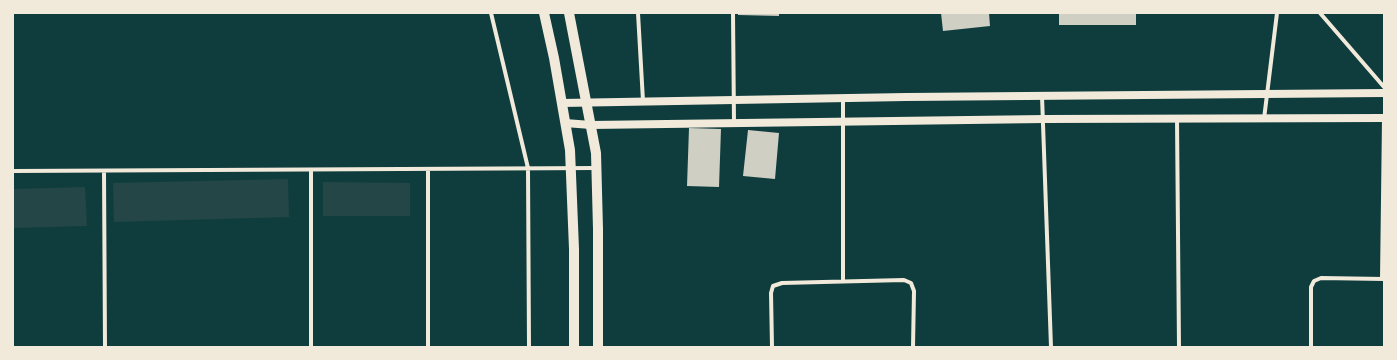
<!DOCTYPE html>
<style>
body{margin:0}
#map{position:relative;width:1397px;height:360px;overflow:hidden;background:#0f3d3e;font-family:"Exo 2",sans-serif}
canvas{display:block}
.frame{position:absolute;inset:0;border:14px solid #f1e9da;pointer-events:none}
</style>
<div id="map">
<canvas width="1397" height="360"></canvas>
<div class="frame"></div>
</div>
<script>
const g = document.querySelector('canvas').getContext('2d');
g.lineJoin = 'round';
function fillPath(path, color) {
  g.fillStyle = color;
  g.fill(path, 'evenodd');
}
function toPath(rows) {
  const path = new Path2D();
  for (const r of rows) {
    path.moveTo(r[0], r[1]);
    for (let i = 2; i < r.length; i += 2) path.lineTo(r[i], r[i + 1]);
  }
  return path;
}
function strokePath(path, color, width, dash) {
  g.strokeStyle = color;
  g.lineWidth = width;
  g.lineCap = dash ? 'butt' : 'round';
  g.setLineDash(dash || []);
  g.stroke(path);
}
const green = toPath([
 [288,179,289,217,114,222,113,183],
 [323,182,410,183,410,216,323,216],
 [85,187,87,226,13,228,13,189]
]);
const building = toPath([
 [738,13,779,13,779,16,738,15],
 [941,13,989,13,990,26,943,31],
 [1059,13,1136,13,1136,25,1059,25],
 [689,128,721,129,719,187,687,186],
 [748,130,779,133,775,179,743,176]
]);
const minor = toPath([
 [491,13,528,168,529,347],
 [638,13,643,101],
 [733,13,734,123],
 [1320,13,1384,87],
 [1042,96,1051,347],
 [1177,119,1179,347],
 [1264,119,1277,13],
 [311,170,311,347],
 [13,171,596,168],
 [104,171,105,347],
 [1382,279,1384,118],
 [843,280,843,98],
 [428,347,428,169],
 [772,347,771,293,773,286,782,283,904,280,911,283,914,291,913,347],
 [1311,347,1311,287,1314,281,1321,278,1384,279]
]);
const secondary = toPath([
 [562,103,906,97,1384,93],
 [565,123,591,125,1044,119,1384,118]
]);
const primary = toPath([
 [544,13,554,58,570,150,574,249,574,347],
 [569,13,596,153,598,229,598,347]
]);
fillPath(green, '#244646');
fillPath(building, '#cfcfc3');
strokePath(minor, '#f1e9da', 4);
strokePath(secondary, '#f1e9da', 8);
strokePath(primary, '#f1e9da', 10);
</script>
